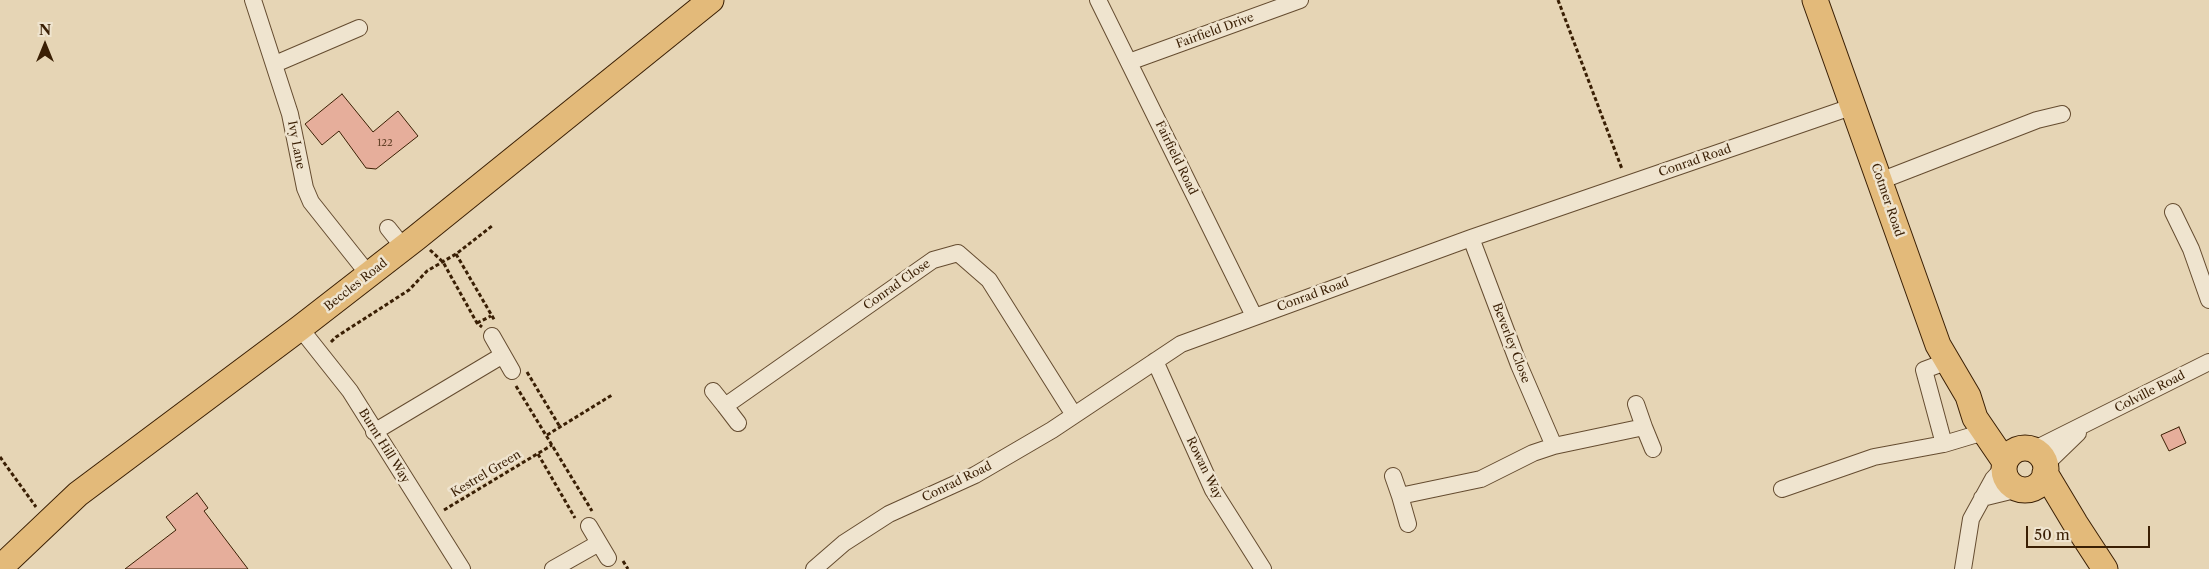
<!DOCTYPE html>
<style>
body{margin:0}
#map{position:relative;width:2209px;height:569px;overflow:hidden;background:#e6d5b5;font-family:"Libre Caslon Text",serif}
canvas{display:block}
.north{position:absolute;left:20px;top:20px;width:50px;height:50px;-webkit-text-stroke:4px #efe4cf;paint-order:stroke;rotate:0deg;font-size:14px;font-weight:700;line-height:20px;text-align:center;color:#3a1f04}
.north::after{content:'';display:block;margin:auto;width:18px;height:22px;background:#3a1f04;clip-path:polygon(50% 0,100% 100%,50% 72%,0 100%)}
.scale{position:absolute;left:2026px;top:526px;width:124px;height:22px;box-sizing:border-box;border:2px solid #3a1f04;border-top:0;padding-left:6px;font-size:15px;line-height:18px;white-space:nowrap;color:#3a1f04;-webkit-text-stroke:4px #efe4cf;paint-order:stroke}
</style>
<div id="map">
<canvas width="2209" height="569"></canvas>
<div class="north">N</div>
<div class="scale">50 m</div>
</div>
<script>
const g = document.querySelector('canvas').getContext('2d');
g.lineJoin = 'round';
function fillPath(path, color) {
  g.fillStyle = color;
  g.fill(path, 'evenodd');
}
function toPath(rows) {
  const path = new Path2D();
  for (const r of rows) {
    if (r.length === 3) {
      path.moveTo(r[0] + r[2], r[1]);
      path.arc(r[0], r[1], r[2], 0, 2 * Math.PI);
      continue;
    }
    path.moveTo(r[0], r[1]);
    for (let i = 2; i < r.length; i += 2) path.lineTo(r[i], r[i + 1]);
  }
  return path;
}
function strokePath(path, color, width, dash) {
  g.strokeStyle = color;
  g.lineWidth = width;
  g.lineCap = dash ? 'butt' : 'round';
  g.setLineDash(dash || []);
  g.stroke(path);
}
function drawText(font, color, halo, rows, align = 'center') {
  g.font = font + ' "Libre Caslon Text",serif';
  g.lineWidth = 5;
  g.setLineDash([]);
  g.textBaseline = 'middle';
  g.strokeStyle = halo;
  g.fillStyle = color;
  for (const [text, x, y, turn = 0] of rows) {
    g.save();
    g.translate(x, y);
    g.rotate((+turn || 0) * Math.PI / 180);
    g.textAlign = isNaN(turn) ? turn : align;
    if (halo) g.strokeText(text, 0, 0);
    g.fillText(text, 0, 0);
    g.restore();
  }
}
const building = toPath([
 [342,94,373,132,398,111,418,136,376,169,366,168,339,131,322,145,305,124,342,94],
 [2179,427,2186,443,2169,451,2161,435,2179,427],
 [197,493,208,508,204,511,248,569,125,569,176,530,166,517,197,493]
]);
const path = toPath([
 [1558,0,1622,169],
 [430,250,443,262,477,323,482,327],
 [456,254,495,321],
 [477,323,491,316],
 [331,342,336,337,409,290,427,271,456,254,492,226],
 [527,372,560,427],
 [516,386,592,511],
 [547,435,612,395],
 [538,454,575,518],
 [0,457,36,507],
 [444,510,552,445],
 [623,561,628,569]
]);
const minor = toPath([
 [253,0,290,114,305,188,311,202,369,275],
 [1098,0,1254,316],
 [1129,62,1300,0],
 [275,64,359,28],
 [1880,181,2037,120,2062,114],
 [2173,212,2191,249,2209,300],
 [388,228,404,248],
 [1471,238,1519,365,1554,446],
 [300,328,350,391,462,569],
 [492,336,512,371],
 [1155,361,1213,490,1263,569],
 [713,391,725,406],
 [738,423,725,406,933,260,958,253,989,280,1074,415],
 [1644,427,1653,449],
 [374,432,503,355],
 [1944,444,1984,432],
 [2033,450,2209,362],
 [2046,469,2048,462,2078,433],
 [1393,476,1400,496,1481,479,1533,453,1554,446,1644,427,1636,404],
 [1782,489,1874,457,1944,444,1924,370,1948,361],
 [1400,496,1408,524],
 [1982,498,2019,489],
 [589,526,608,558],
 [553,569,599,543],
 [814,569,844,543,889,514,975,475,1052,430,1181,344,1471,238,1854,106],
 [1963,569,1971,519,1993,479,2005,466]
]);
const highway = toPath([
 [1815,0,1938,345,1968,396,1975,418,2005,462],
 [2025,469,21],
 [2045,473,2075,523,2105,569],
 [0,568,78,494,300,328,416,238,711,0]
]);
const numberNames = [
 ["122",385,143]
];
const streetNames = [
 ["Fairfield Drive",1215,31,-20],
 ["Ivy Lane",296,145,79],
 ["Fairfield Road",1176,158,64],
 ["Conrad Road",1695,161,-19],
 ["Cotmer Road",1887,200,71],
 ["Beccles Road",356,285,-38],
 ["Conrad Close",897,285,-35],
 ["Conrad Road",1313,295,-20],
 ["Beverley Close",1511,343,69],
 ["Colville Road",2150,392,-27],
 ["Burnt Hill Way",384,446,58],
 ["Rowan Way",1204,468,64],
 ["Kestrel Green",486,474,-31],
 ["Conrad Road",957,482,-26]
];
fillPath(building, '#e6ae9b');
strokePath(building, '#3a1f04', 1);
strokePath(minor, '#654c30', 18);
strokePath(highway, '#3a1f04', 27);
strokePath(path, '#3a1f04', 3, [4, 2.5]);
strokePath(minor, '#efe4cf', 16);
strokePath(highway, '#e3ba7a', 25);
drawText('10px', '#65432a', null, numberNames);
drawText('12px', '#3a1f04', '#efe4cf', streetNames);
</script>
